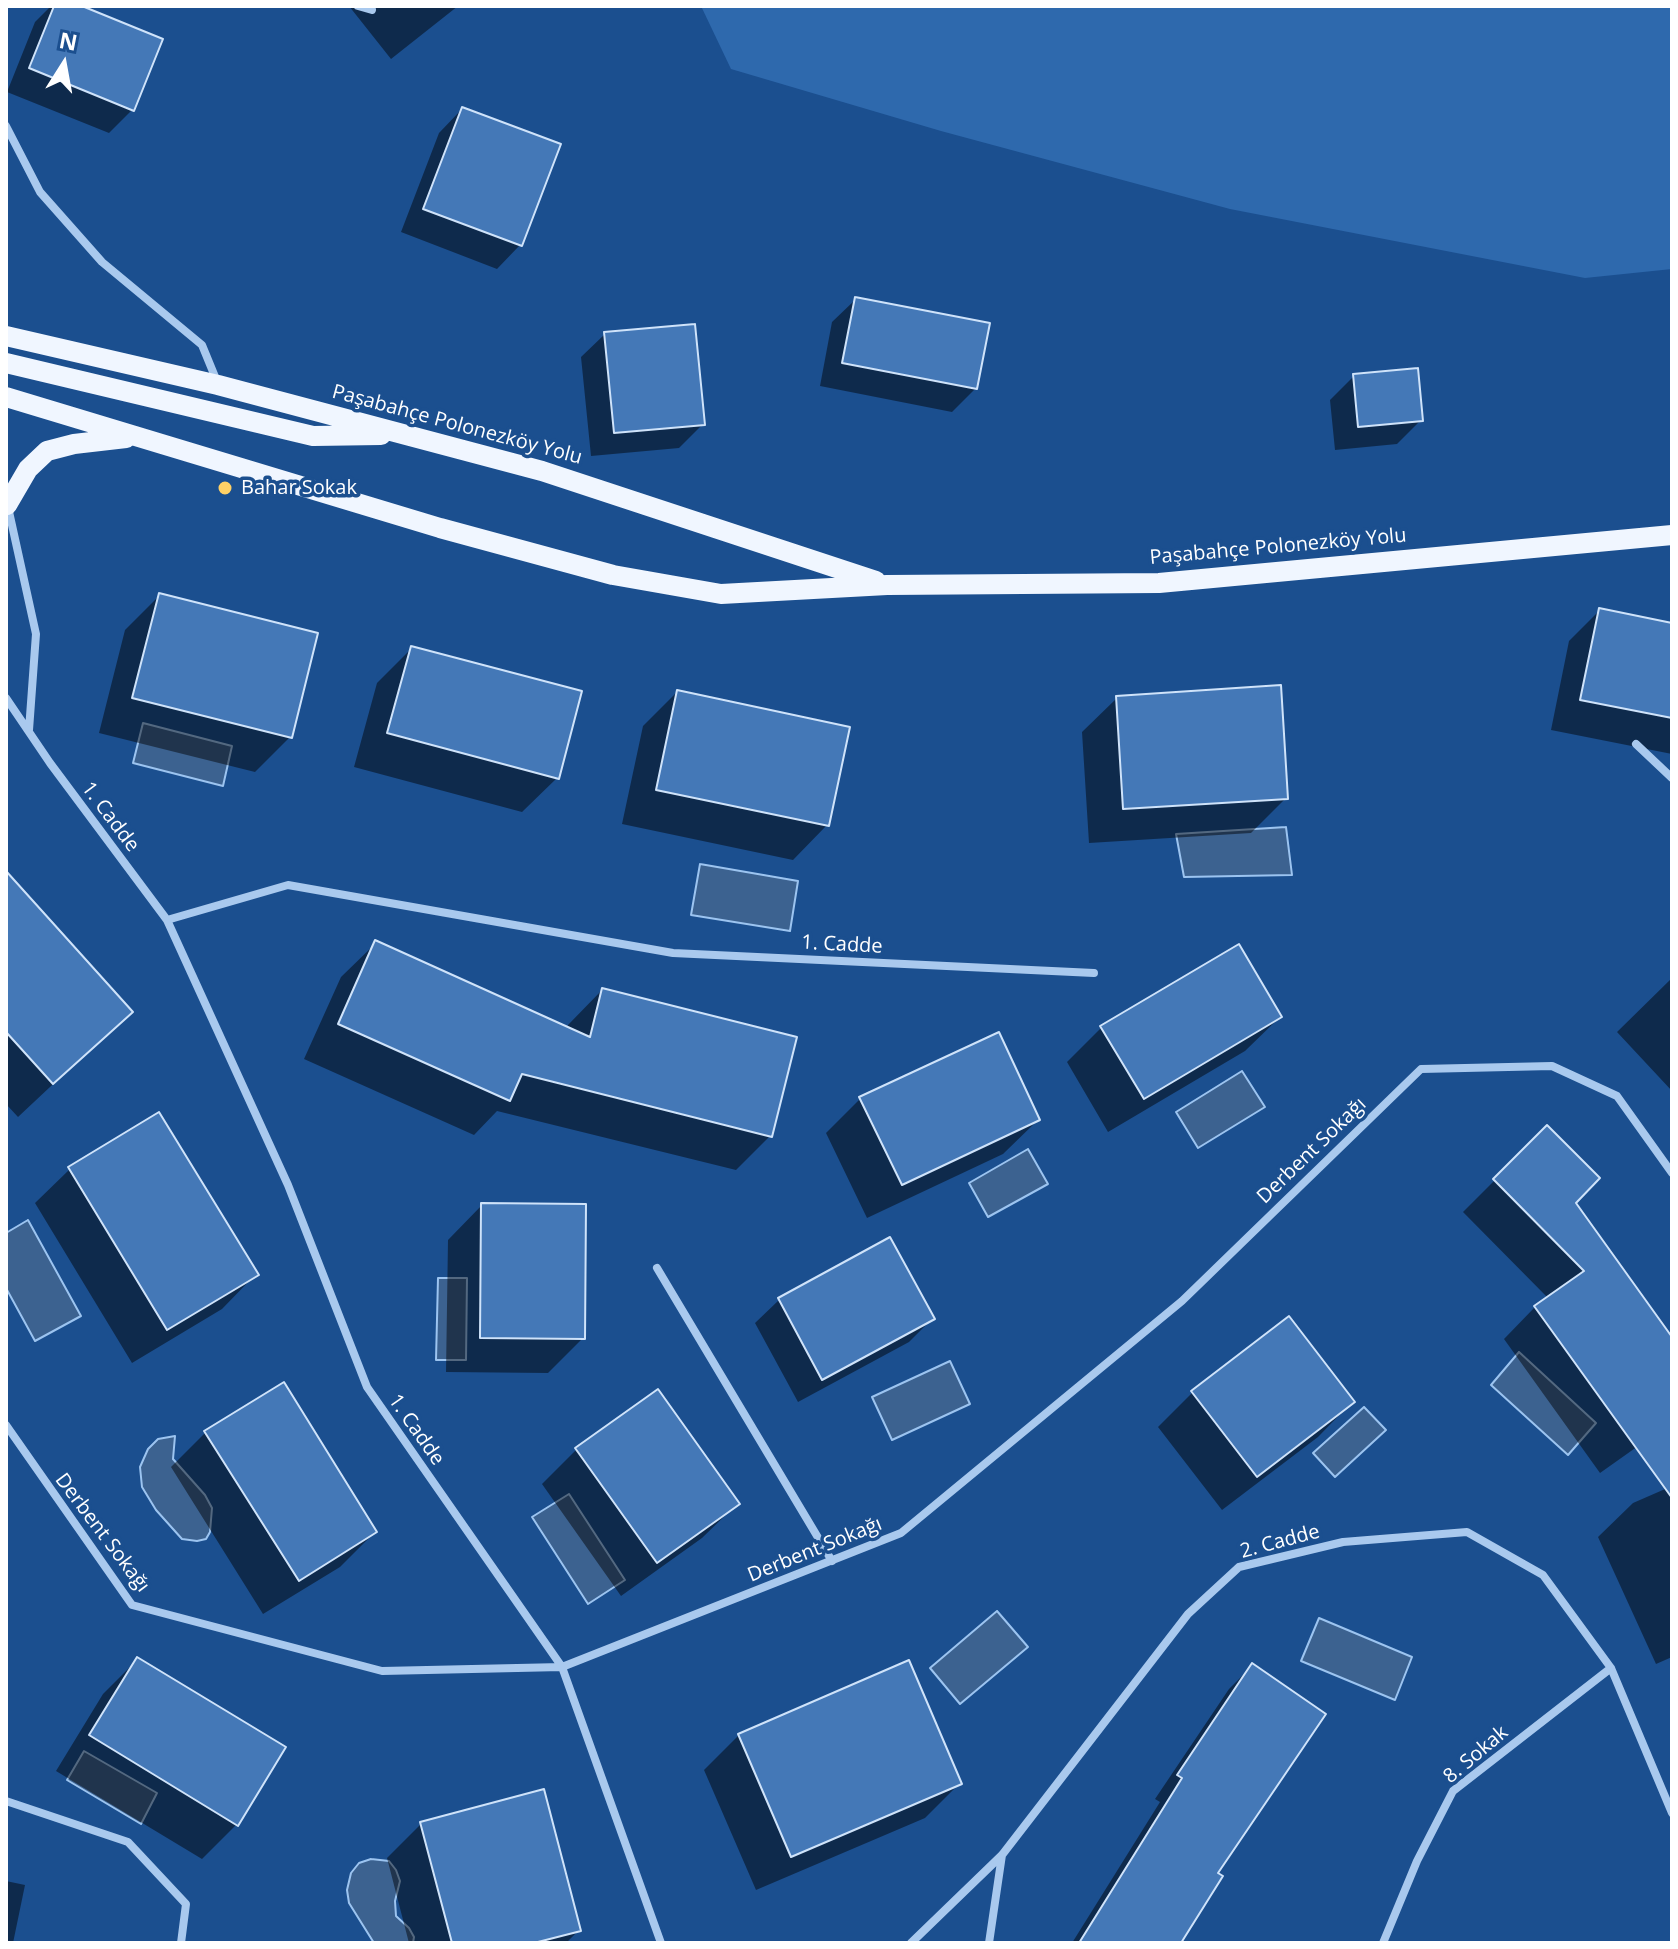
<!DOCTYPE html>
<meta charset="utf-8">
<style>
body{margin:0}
#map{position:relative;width:1678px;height:1949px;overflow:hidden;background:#1b4f8f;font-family:"Open Sans",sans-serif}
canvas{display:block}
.frame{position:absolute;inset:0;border:8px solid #fff;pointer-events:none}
.north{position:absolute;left:24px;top:24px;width:80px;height:80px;-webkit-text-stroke:6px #1b4f8f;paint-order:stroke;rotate:11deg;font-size:22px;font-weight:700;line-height:32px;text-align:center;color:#fff}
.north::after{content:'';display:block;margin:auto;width:28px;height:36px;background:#fff;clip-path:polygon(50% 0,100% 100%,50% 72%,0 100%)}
</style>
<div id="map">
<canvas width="1678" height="1949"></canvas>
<div class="frame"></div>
<div class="north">N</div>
</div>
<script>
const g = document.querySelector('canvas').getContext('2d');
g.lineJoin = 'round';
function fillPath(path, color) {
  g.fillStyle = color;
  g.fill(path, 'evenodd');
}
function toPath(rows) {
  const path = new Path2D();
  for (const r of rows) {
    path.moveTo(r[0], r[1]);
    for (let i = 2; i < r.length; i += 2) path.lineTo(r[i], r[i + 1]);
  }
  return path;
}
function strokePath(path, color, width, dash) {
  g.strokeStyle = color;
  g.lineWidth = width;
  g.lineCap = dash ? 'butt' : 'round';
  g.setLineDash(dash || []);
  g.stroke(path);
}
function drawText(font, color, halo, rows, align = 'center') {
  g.font = font + ' "Open Sans",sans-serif';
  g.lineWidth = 7;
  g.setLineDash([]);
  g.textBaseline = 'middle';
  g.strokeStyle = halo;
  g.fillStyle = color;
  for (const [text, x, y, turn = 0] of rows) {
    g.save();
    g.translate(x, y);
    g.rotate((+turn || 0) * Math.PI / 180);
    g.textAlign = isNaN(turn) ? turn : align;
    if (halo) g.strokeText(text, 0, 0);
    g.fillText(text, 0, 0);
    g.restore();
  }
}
const green = toPath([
 [701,6,1672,6,1672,269,1585,278,1230,209,941,131,731,69]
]);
const water = toPath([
 [143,723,232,746,223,786,133,763,143,723],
 [1286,827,1292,875,1184,877,1176,834,1286,827],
 [700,864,798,881,790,931,691,915,700,864],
 [1242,1071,1265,1107,1198,1148,1176,1112,1242,1071],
 [1028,1149,1048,1184,988,1217,969,1183,1028,1149],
 [28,1220,81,1316,35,1341,6,1288,6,1233,28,1220],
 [438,1278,467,1278,466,1360,436,1360,438,1278],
 [1519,1352,1596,1423,1568,1455,1491,1385,1519,1352],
 [950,1361,970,1404,892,1440,872,1397,950,1361],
 [1364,1407,1386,1430,1335,1477,1313,1453,1364,1407],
 [175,1436,173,1459,205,1495,212,1508,210,1532,206,1539,197,1541,182,1539,156,1510,142,1487,140,1467,148,1449,158,1439,175,1436],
 [569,1494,625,1580,588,1604,532,1517,569,1494],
 [997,1611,1028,1647,960,1704,930,1668,997,1611],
 [1319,1618,1412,1657,1395,1700,1301,1661,1319,1618],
 [84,1751,157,1793,141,1824,67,1780,84,1751],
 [371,1859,389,1861,396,1870,400,1881,395,1901,396,1916,409,1928,414,1937,413,1943,374,1943,349,1903,347,1890,351,1873,359,1863,371,1859]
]);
const shadow = toPath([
 [51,6,76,6,132,110,109,133,7,92,35,22],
 [349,6,458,6,391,59],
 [462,109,520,245,497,269,401,232,439,133],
 [856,299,976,388,952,412,820,386,832,322],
 [605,334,702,425,679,448,591,456,581,357],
 [1354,376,1420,421,1397,444,1335,450,1330,400],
 [159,596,290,737,255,772,99,733,125,630],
 [1600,610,1672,625,1672,754,1551,730,1569,641],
 [412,648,557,778,522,812,354,767,377,683],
 [677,692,827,825,793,860,622,824,643,726],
 [1117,698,1286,798,1251,833,1089,843,1082,732],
 [6,880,130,1012,18,1117,6,1104],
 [376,943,567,1029,568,1025,602,990,770,1136,736,1170,497,1111,474,1135,304,1059,341,977],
 [1672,978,1672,1091,1617,1032],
 [1280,1017,1245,1051,1108,1132,1067,1062,1102,1027],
 [860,1099,1038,1120,1003,1154,867,1218,826,1133],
 [1547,1128,1573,1202,1672,1341,1672,1422,1600,1473,1504,1339,1535,1307,1548,1298,1463,1212],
 [70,1169,256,1274,222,1309,132,1363,35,1203],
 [482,1205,583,1338,548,1373,446,1372,448,1240],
 [889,1240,932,1319,909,1342,798,1402,755,1323,779,1300],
 [1193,1392,1352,1402,1318,1437,1222,1510,1158,1427],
 [206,1432,375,1532,340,1567,263,1614,171,1467],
 [576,1450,737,1504,702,1538,621,1596,542,1484],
 [1672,1486,1672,1657,1656,1664,1598,1537,1633,1503],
 [138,1659,236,1825,202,1859,56,1771,103,1694],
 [1252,1666,1215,1874,1179,1943,1072,1943,1160,1802,1155,1799,1229,1689],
 [739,1735,960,1783,925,1818,756,1890,704,1770],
 [421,1824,579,1930,566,1943,409,1943,387,1858],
 [6,1881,25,1885,13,1943,6,1943]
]);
const building = toPath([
 [54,6,82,6,163,39,134,111,29,68,54,6],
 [462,107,561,144,522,246,423,209,462,107],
 [855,297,990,323,977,389,842,363,855,297],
 [695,324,705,425,614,433,604,332,695,324],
 [1418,368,1423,421,1358,427,1353,374,1418,368],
 [159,593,318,633,292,738,132,698,159,593],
 [1599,608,1672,623,1672,718,1580,700,1599,608],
 [411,646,582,691,559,779,387,733,411,646],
 [1281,685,1288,799,1123,809,1116,696,1281,685],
 [677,690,850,727,829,826,656,790,677,690],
 [6,871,133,1012,53,1084,6,1032,6,871],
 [375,940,590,1037,602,988,797,1037,772,1137,522,1074,510,1101,338,1024,375,940],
 [1239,944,1282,1017,1144,1099,1100,1026,1239,944],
 [999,1032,1040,1120,902,1185,859,1097,999,1032],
 [159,1112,259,1275,167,1330,68,1167,159,1112],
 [1547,1125,1600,1178,1576,1203,1672,1337,1672,1498,1534,1306,1584,1271,1493,1179,1547,1125],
 [481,1203,586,1204,585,1339,480,1338,481,1203],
 [890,1237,935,1319,822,1380,778,1298,890,1237],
 [1289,1316,1355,1402,1257,1477,1191,1391,1289,1316],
 [284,1382,377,1532,299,1581,204,1431,284,1382],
 [658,1389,740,1504,657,1563,575,1448,658,1389],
 [137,1657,286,1747,238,1826,89,1735,137,1657],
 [909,1660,962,1784,791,1857,738,1734,909,1660],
 [1252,1663,1326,1714,1218,1873,1223,1876,1181,1943,1079,1943,1182,1778,1177,1775,1252,1663],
 [544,1789,581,1931,534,1943,452,1943,420,1822,544,1789]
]);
const street = toPath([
 [358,6,372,10],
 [6,126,40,192,102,262,202,345,218,384],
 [8,507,36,634,29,730],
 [6,698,50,763,167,920,288,1185,367,1387,562,1667,661,1943],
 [1636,744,1672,778],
 [167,920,288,885,673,953,1094,973],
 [657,1268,832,1561],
 [6,1425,132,1605,382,1671,562,1667,901,1533,1182,1301,1421,1069,1552,1066,1617,1096,1672,1173],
 [6,1801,128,1842,186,1904,181,1943],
 [911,1943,1002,1855,1188,1614,1239,1567,1343,1542,1467,1532,1543,1575,1611,1668,1672,1813],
 [989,1943,1002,1855],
 [1383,1943,1417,1861,1453,1791,1611,1668]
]);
const primary = toPath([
 [6,336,218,385,542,471,876,581],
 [6,363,313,436,381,435],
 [6,397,440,528,613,575,721,594,887,585,1159,583,1672,535],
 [7,505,28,469,47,451,74,444,126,438]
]);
const markers = [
 [225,488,8,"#ffd166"]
];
const streetNames = [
 ["Paşabahçe Polonezköy Yolu",457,425,15],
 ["Paşabahçe Polonezköy Yolu",1278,547,-5],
 ["1. Cadde",110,817,53],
 ["1. Cadde",842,945,3],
 ["Derbent Sokağı",1312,1151,-44],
 ["1. Cadde",416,1430,55],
 ["Derbent Sokağı",102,1533,53],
 ["2. Cadde",1280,1542,-15],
 ["Derbent Sokağı",815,1550,-22],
 ["8. Sokak",1476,1755,-40]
];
const poiNames = [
 ["Bahar Sokak",241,488]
];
fillPath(green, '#2e69ad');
fillPath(water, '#3c6290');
strokePath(water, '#9cc4f0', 2);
fillPath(shadow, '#0007');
fillPath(building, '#4478b7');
strokePath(building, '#cfe3fa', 2);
strokePath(street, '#a9c9ee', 8);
strokePath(primary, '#f0f6ff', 20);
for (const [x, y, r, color] of markers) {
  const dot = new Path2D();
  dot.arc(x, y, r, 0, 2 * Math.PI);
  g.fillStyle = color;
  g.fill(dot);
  strokePath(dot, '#1b4f8f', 3);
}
drawText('20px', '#fff', '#1b4f8f', streetNames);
drawText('20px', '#fff', '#1b4f8f', poiNames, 'left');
</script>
